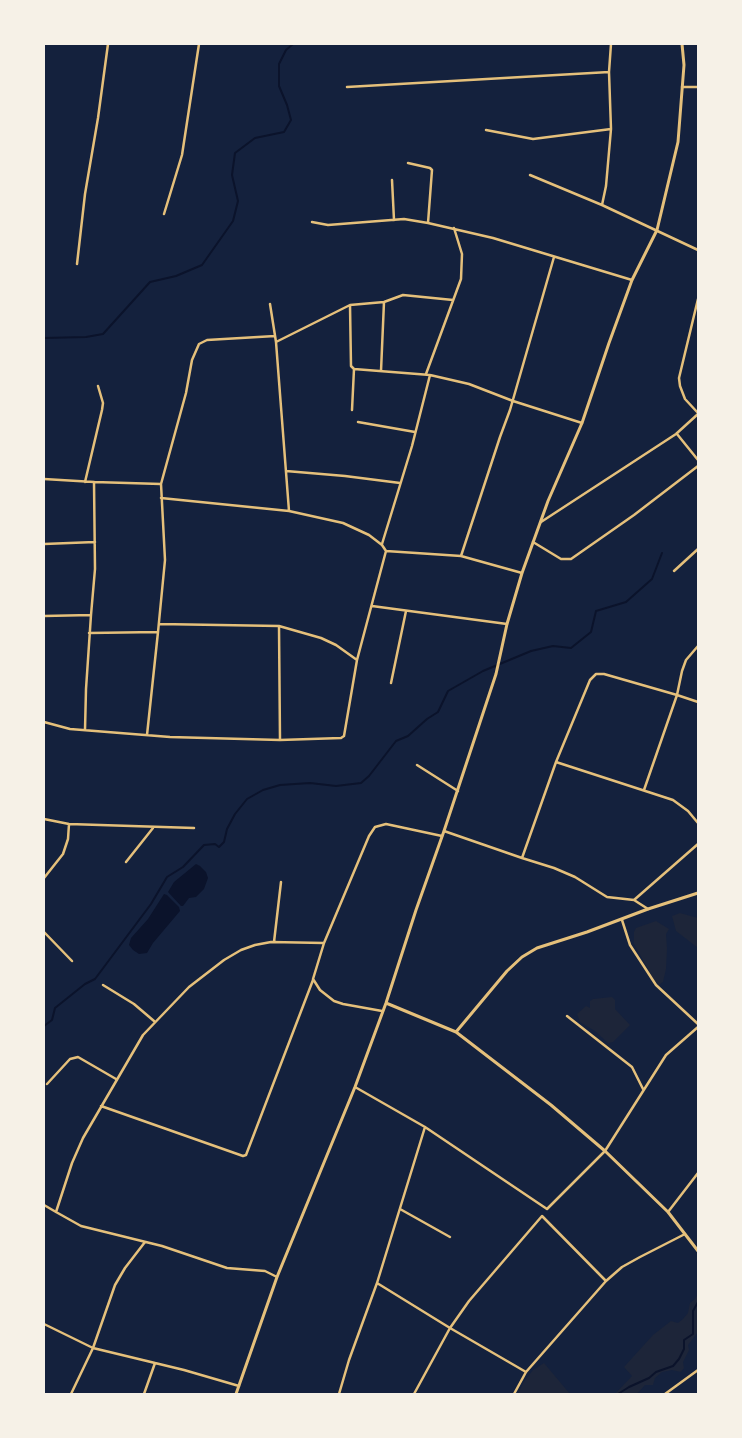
<!DOCTYPE html>
<style>
body{margin:0}
#map{position:relative;width:742px;height:1438px;overflow:hidden;background:#14213d;font-family:"Noto Serif",serif}
canvas{display:block}
.frame{position:absolute;inset:0;border:45px solid #f6f1e7;pointer-events:none}
</style>
<div id="map">
<canvas width="742" height="1438"></canvas>
<div class="frame"></div>
</div>
<script>
const g = document.querySelector('canvas').getContext('2d');
g.lineJoin = 'round';
function fillPath(path, color) {
  g.fillStyle = color;
  g.fill(path, 'evenodd');
}
function toPath(rows) {
  const path = new Path2D();
  for (const r of rows) {
    path.moveTo(r[0], r[1]);
    for (let i = 2; i < r.length; i += 2) path.lineTo(r[i], r[i + 1]);
  }
  return path;
}
function strokePath(path, color, width, dash) {
  g.strokeStyle = color;
  g.lineWidth = width;
  g.lineCap = dash ? 'butt' : 'round';
  g.setLineDash(dash || []);
  g.stroke(path);
}
const green = toPath([
 [680,913,698,918,698,948,676,931,672,916],
 [656,921,669,929,666,934,667,949,666,969,663,982,659,985,654,980,634,944,634,932,636,928],
 [612,997,615,1000,615,1009,630,1025,613,1042,608,1043,595,1031,580,1022,577,1014,586,1006,590,1008,590,1001,593,999],
 [698,1293,698,1332,688,1345,689,1350,683,1362,684,1368,681,1372,672,1370,662,1372,655,1378,653,1385,645,1385,637,1394,615,1394,632,1376,624,1367,653,1335,671,1321,678,1323,683,1319,688,1313,690,1303,695,1299],
 [544,1363,570,1394,518,1394,523,1383,533,1370]
]);
const water = toPath([
 [196,864,200,866,206,872,208,878,204,889,196,897,189,898,183,906,181,906,168,892,174,882],
 [164,894,167,895,179,907,180,911,153,943,147,953,139,954,133,950,129,945,131,938,148,919]
]);
const stream = toPath([
 [44,338,86,337,103,334,150,282,176,276,202,265,233,221,238,201,232,175,235,153,255,138,284,132,291,120,287,105,279,86,279,64,286,50,293,44],
 [44,1026,52,1020,55,1008,85,984,95,979,151,904,167,877,183,867,204,845,215,844,219,847,224,842,227,829,235,814,247,799,263,790,280,785,310,783,336,786,361,783,369,776,396,741,408,736,427,719,438,712,448,691,483,671,531,651,553,646,571,648,591,632,596,611,626,602,652,579,662,553],
 [618,1394,629,1387,649,1378,656,1372,673,1366,679,1359,684,1349,684,1340,693,1334,693,1311,698,1302]
]);
const minor = toPath([
 [347,87,609,72],
 [682,87,698,87],
 [486,130,533,139,611,129],
 [408,163,430,168,432,170,428,223],
 [530,175,602,205,698,250],
 [392,180,394,220],
 [602,205,606,186,611,129,609,72,611,44],
 [164,214,182,155,199,44],
 [312,222,328,225,404,219,428,223,493,238,632,280],
 [77,264,85,194,98,118,108,44],
 [698,299,679,378,680,386,685,399,698,413],
 [270,304,276,342,289,511],
 [350,305,384,302,403,295,453,300],
 [276,342,350,305,351,366,354,369,430,375,469,384,513,401,582,423],
 [381,371,384,302],
 [426,374,461,279,462,254,454,228],
 [352,410,354,369],
 [358,422,415,432],
 [677,434,698,460],
 [286,471,345,476,400,483],
 [44,479,94,482],
 [85,482,102,410,103,403,98,386],
 [161,484,186,393,192,360,199,344,207,340,275,336],
 [161,498,289,511,343,523,369,535,382,545,386,551,357,660],
 [541,522,676,434,698,414],
 [533,542,561,559,571,559,634,515,698,466],
 [44,544,95,542],
 [382,544,412,446,430,375],
 [386,551,461,556,522,573],
 [461,556,500,437,510,410,554,257],
 [674,571,698,549],
 [372,606,507,624],
 [91,615,95,569,94,482,161,484,165,560,158,632],
 [44,616,91,615,86,689,85,730],
 [279,626,321,638,336,645,357,660,344,736,341,738,280,740],
 [89,633,158,632,147,735],
 [698,646,686,660,682,671,677,695,698,702],
 [391,683,406,611],
 [44,722,70,729,170,737,280,740,279,626,159,624],
 [556,762,522,858,554,868,575,877,607,897,634,900,648,909],
 [417,765,458,791],
 [644,790,677,695,604,674,596,674,590,680,556,762,673,800,688,811,698,823],
 [44,819,69,824,194,828],
 [444,831,522,858],
 [126,862,153,828],
 [44,878,63,854,68,839,69,824],
 [634,900,698,844],
 [622,920,630,945,656,985,698,1024],
 [44,932,72,961],
 [274,942,281,882],
 [324,943,369,836,375,827,386,824,442,836],
 [103,985,134,1004,154,1021],
 [567,1016,632,1067,643,1089],
 [47,1084,70,1059,78,1057,116,1079],
 [355,1087,425,1127,547,1209,605,1151,666,1055,698,1027],
 [101,1106,243,1156,246,1155,313,980],
 [425,1127,377,1283,450,1328,469,1301,542,1216,606,1281],
 [44,1205,56,1212],
 [400,1209,450,1237],
 [668,1212,698,1173],
 [277,1277,265,1271,227,1268,162,1246,81,1226,56,1212,72,1163,83,1138,143,1035,189,987,224,960,241,950,255,945,271,942,324,943,313,979,320,990,334,1001,343,1004,382,1011],
 [44,1324,93,1348,184,1370,239,1386],
 [71,1394,93,1348,115,1285,125,1268,145,1242],
 [144,1394,155,1363],
 [339,1394,349,1360,377,1283],
 [414,1394,450,1328,526,1372],
 [514,1394,526,1372,606,1281,622,1267,640,1257,685,1234],
 [665,1394,698,1370]
]);
const tertiary = toPath([
 [386,1003,456,1032,551,1105,605,1151,668,1212,698,1251],
 [456,1032,507,971,522,957,537,948,587,932,648,909,698,893],
 [236,1394,277,1277,355,1087,386,1003,416,910,444,831,496,674,507,624,522,573,548,501,582,423,609,343,632,280,657,230,678,142,684,65,682,44]
]);
fillPath(green, '#1d2539');
fillPath(water, '#0b132b');
strokePath(stream, '#0b132b', 2);
strokePath(minor, '#e5c07b', 2.5);
strokePath(tertiary, '#e5c07b', 3);
</script>
